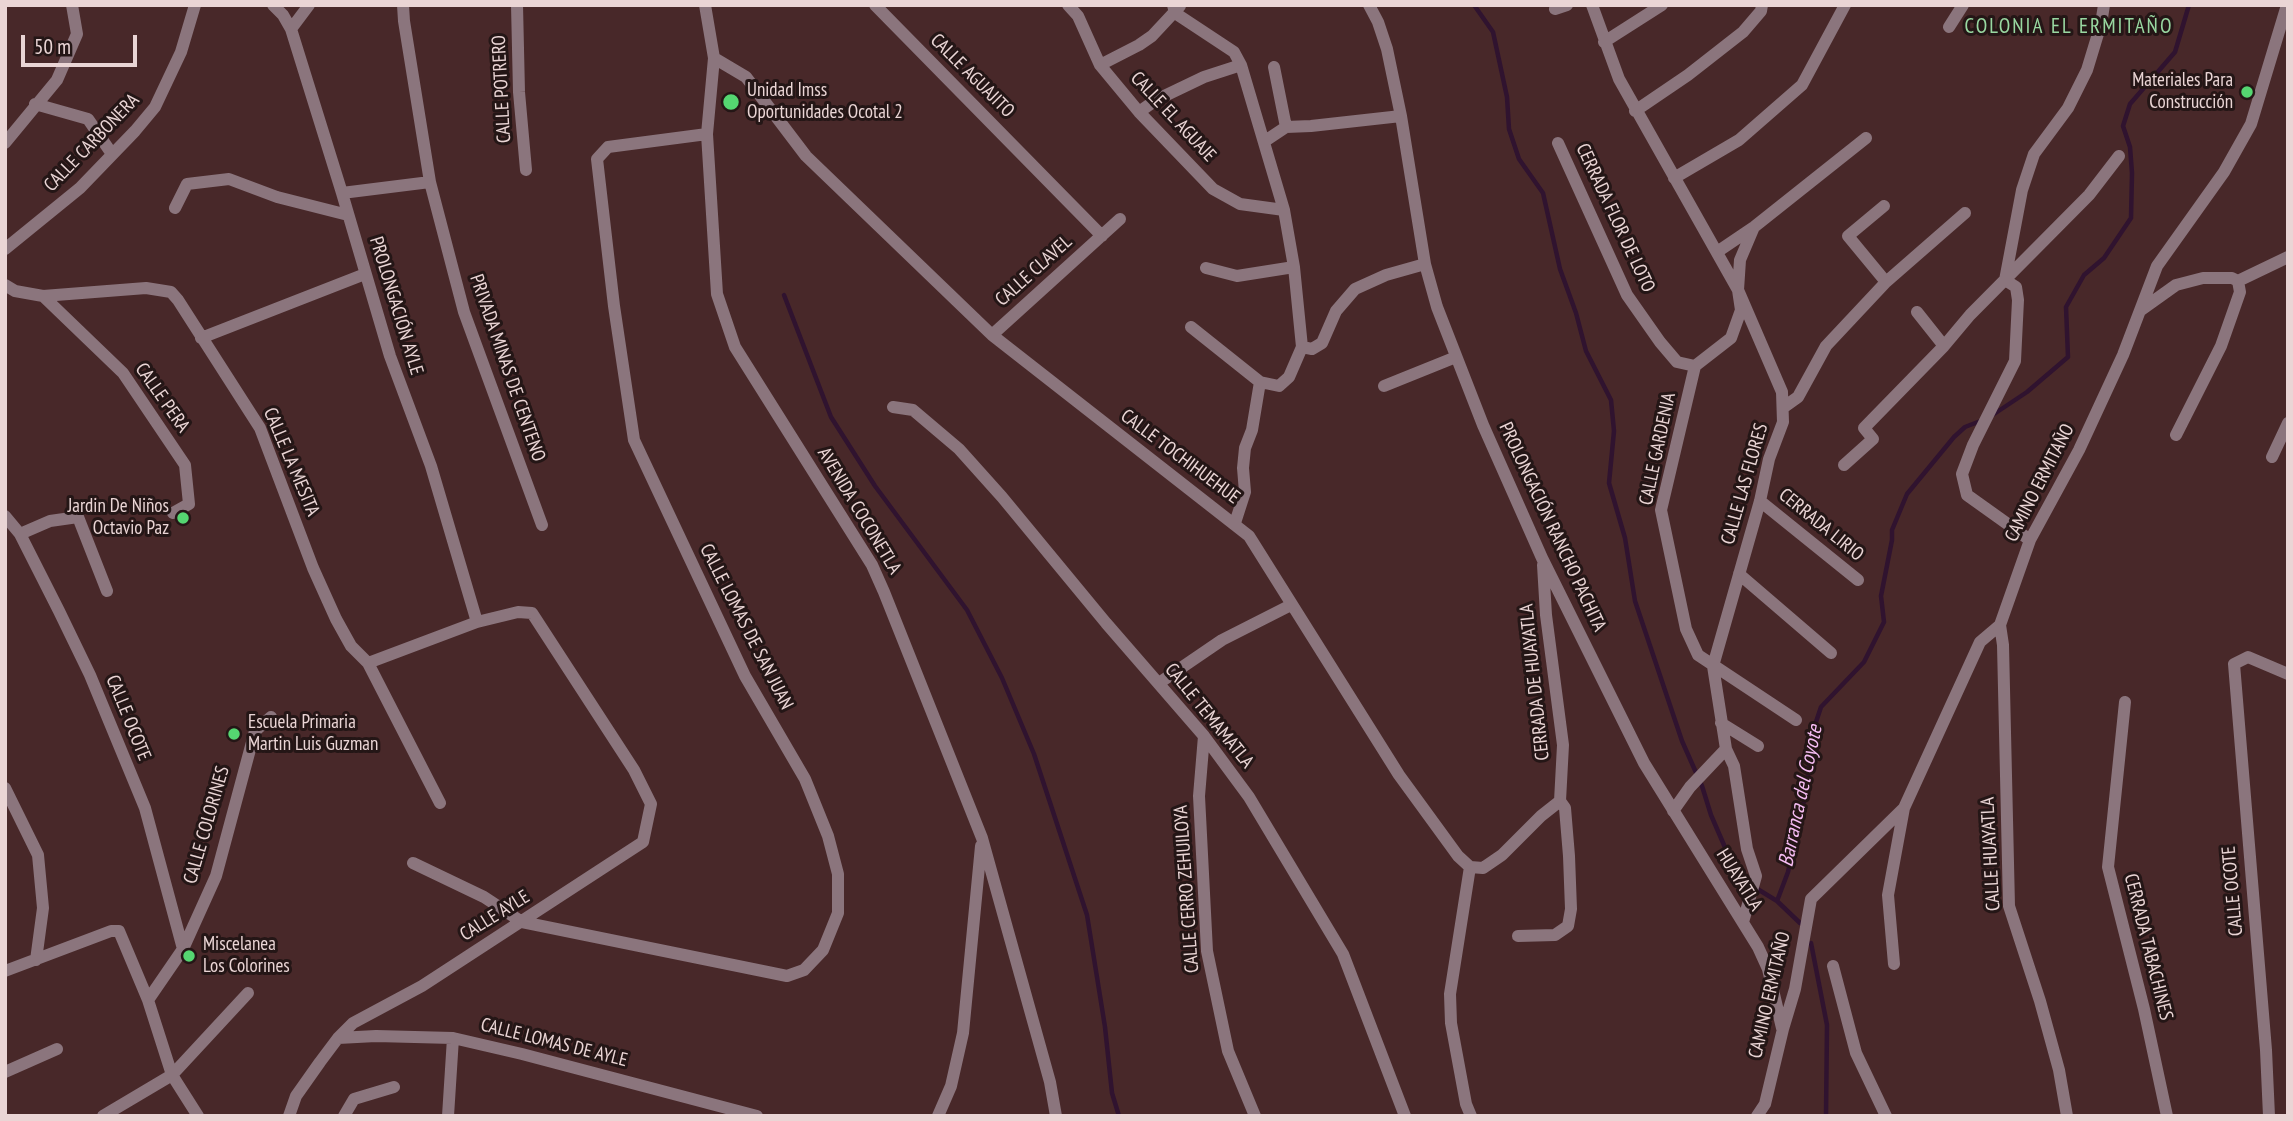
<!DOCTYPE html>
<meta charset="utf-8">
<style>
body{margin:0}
#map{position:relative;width:2293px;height:1121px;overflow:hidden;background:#482829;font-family:"PT Sans Narrow",sans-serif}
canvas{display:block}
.frame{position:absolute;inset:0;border:7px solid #ead5d5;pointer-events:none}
.scale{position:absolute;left:21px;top:35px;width:116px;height:32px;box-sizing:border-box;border:4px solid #ead5d5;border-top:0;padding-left:9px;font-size:21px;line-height:24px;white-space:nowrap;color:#ead5d5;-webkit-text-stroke:5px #241616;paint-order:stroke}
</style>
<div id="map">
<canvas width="2293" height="1121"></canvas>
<div class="frame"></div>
<div class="scale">50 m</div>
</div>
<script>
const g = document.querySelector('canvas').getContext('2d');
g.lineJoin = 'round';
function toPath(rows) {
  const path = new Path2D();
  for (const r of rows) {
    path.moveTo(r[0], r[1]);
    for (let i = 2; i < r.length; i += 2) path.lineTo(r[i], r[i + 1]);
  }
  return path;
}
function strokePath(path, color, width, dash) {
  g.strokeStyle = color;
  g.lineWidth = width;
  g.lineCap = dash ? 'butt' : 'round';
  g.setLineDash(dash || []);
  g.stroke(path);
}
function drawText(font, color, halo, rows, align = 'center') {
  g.font = font + ' "PT Sans Narrow",sans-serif';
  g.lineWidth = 6;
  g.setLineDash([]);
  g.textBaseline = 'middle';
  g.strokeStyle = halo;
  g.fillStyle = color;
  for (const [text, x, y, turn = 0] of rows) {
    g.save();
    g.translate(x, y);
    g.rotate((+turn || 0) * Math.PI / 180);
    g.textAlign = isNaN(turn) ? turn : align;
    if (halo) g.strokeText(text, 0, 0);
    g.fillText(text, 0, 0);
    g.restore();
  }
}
const stream = toPath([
 [1474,5,1493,32,1507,97,1509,129,1519,159,1543,193,1560,269,1576,313,1586,351,1611,400,1614,431,1609,483,1625,538,1635,601,1682,741,1702,786,1711,815,1727,852,1746,882,1777,901],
 [784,295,831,417,875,486,967,610,1002,678,1034,754,1087,915,1105,1027,1112,1093,1119,1116],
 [1991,416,2027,392,2068,357,2066,307,2084,275,2104,258,2131,218,2132,173,2130,147,2123,126,2130,104,2175,52,2189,5],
 [1800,923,1777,901,1788,872,1807,788,1811,737,1821,707,1864,662,1884,622,1881,596,1892,540,1892,530,1907,494,1954,437,1965,427,1983,420],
 [1811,943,1827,1025,1826,1116]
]);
const street = toPath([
 [273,5,283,15,291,29,342,193,390,356,431,466,477,622],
 [403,5,404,21,430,182,464,312,542,525],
 [517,5,519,92,526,170],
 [705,5,714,58,707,134,717,294,735,347,872,565,884,592,982,838,1050,1082,1056,1116],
 [875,5,1102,236],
 [1068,5,1078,16,1100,65,1139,112,1213,189,1240,204,1284,210],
 [1173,5,1175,13,1234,52,1241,65,1284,210,1294,267,1302,347,1289,377,1279,386,1260,382,1191,327],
 [1369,5,1378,22,1387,49,1401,116,1425,264,1437,307,1483,425,1542,558,1644,763,1758,947,1768,969,1782,1028],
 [1592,5,1619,79,1738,290,1782,392,1783,422,1769,459,1760,501,1713,666,1726,749,1734,766,1747,849,1756,876,1743,922],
 [1555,9,1567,5],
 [1949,27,1963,5],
 [291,29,309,5],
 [1604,42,1662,5],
 [714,58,746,77,806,156,992,335,1249,536,1399,775,1458,856,1470,867,1483,868,1502,855,1541,816,1560,801],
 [1100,65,1139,45,1152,36,1180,6],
 [1274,67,1286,127],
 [35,104,88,119,112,154],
 [1635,111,1688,75,1743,32,1761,11,1762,5],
 [1139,112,1156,100,1204,77,1241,65],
 [1265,141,1286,127,1311,126,1401,116],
 [5,143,57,80,77,34,72,5],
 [1558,143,1627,295,1660,342,1677,362,1695,366],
 [1674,178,1739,140,1802,85,1845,5],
 [342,193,430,182],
 [175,208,187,184,229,179,277,197,348,215],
 [1754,227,1740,260,1738,290,1741,310,1731,338,1695,366,1661,510,1686,629,1698,655,1796,720],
 [5,249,80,188,135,131,155,107,181,52,195,5],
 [1717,252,1754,227,1866,138],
 [1206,268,1237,276,1294,267],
 [2005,280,2016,287,2018,300,2015,361,1973,445,1962,474,1967,495,2030,540],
 [2005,280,2022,190,2034,154,2068,108,2087,70,2101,24,2104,5],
 [1886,282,1965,213],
 [5,285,15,291,43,296,146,288,171,292,178,300,260,428,313,568,336,619,351,646,368,663,440,803],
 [43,296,123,373,185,465,189,504,173,513],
 [2141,310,2176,285,2203,278,2232,278,2238,281,2288,257],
 [1917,312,1944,346],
 [992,335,1120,219],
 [201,338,365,274],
 [1302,347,1312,349,1322,343,1336,311,1355,289,1386,275,1425,264],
 [1384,386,1456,357],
 [893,407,913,410,959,449,1002,497,1106,623,1204,736,1249,797,1343,954,1405,1116],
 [1784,407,1798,397,1826,346,1886,282,1848,236,1884,206],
 [2176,435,2221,346,2240,292,2238,281],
 [2272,457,2288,423],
 [1844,465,1873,439,1864,428,1944,346,1970,315,2089,195,2119,156],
 [1760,501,1858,580],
 [5,516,20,534,59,611,90,675,145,808,183,949],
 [1235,523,1245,492,1243,468,1245,448,1252,430,1260,382],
 [20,534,50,521,78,517,107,591],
 [1543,565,1546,615,1563,745,1560,801],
 [1739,574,1831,653],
 [2000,625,2003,645,2009,906,2040,1001,2059,1070,2067,1116],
 [1159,683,1222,640,1291,605],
 [2125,702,2108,867,2144,1009,2167,1116],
 [1721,723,1758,746],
 [1204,736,1199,796,1207,951,1228,1051,1255,1116],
 [5,788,38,855,43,908,36,960],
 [1673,811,1690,787,1726,749],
 [413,863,484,897,522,922,787,976,804,970,823,950,838,913,838,874,828,836,805,779,745,676,634,440,614,306,597,159,608,147,707,134],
 [1470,867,1450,994,1451,1023,1466,1104,1471,1116],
 [1518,936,1555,935,1568,926,1571,909,1569,856,1565,808,1560,801],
 [1894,964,1888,895,1904,808],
 [1833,966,1856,1053,1886,1116],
 [5,971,111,931,119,931,148,1000,172,1075,198,1116],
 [148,1000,183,949,216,876,255,731,271,717],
 [338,1038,376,1036,453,1038,522,1054,757,1116],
 [5,1072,57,1049],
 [103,1116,172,1075,248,993],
 [289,1116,296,1096,320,1062,338,1038,353,1023,422,986,643,842,651,804,634,770,532,613,518,612,477,622,368,663],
 [344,1116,354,1099,394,1087],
 [448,1116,453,1038],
 [938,1116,951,1086,963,1033,981,846],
 [1757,1116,1765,1104,1783,1029,1795,989,1811,899,1904,808,1980,642,2000,625,2030,540,2079,450,2123,355,2157,266,2224,172,2251,124,2287,5],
 [2269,1116,2266,1050,2234,664,2248,657,2288,674]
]);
const markers = [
 [2247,92,7,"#55d671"],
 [731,102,9,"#55d671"],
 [183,518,7,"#55d671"],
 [234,734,7,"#55d671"],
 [189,956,7,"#55d671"]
];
const streetNames = [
 ["CALLE AGUAJITO",972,76,45],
 ["CALLE POTRERO",502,89,-93],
 ["CALLE EL AGUAJE",1173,117,47],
 ["CALLE CARBONERA",92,143,-46],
 ["CERRADA FLOR DE LOTO",1615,218,65],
 ["CALLE CLAVEL",1034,271,-42],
 ["PROLONGACIÓN AYLE",396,306,73],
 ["PRIVADA MINAS DE CENTENO",507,368,71],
 ["CALLE PERA",162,398,55],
 ["CALLE GARDENIA",1658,449,-78],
 ["CALLE TOCHIHUEHUE",1180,457,37],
 ["CALLE LA MESITA",291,462,67],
 ["CAMINO ERMITAÑO",2040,483,-63],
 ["CALLE LAS FLORES",1745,484,-74],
 ["AVENIDA COCONETLA",859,511,59],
 ["CERRADA LIRIO",1821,525,39],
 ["PROLONGACIÓN RANCHO PACHITA",1552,527,65],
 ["CALLE LOMAS DE SAN JUAN",746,627,63],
 ["CERRADA DE HUAYATLA",1535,682,-96],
 ["CALLE TEMAMATLA",1209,716,51],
 ["CALLE OCOTE",128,718,68],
 ["CALLE COLORINES",207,825,-74],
 ["CALLE HUAYATLA",1991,854,-93],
 ["HUAYATLA",1739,880,58],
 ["CALLE CERRO ZEHUILOYA",1187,889,-94],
 ["CALLE OCOTE",2233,891,-95],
 ["CALLE AYLE",495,916,-32],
 ["CERRADA TABACHINES",2148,947,76],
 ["CAMINO ERMITAÑO",1770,995,-77],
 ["CALLE LOMAS DE AYLE",554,1043,14]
];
const poiNames = [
 ["Materiales Para",2233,81,"right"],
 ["Construcción",2233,103,"right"],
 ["Unidad Imss",747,91],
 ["Oportunidades Ocotal 2",747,113],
 ["Jardin De Niños",169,507,"right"],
 ["Octavio Paz",169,529,"right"],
 ["Escuela Primaria",248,723],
 ["Martin Luis Guzman",248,745],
 ["Miscelanea",203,945],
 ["Los Colorines",203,967]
];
const neighbourhoodNames = [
 ["COLONIA EL ERMITAÑO",2069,27]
];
const waterNames = [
 ["Barranca del Coyote",1801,796,-78]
];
strokePath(stream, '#30132f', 4.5);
strokePath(street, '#8b757d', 12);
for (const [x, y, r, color] of markers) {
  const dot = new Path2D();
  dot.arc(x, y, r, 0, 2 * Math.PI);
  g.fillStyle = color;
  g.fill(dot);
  strokePath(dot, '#241616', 2.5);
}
drawText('19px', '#ead5d5', '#241616', streetNames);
drawText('19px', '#ead5d5', '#241616', poiNames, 'left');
g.letterSpacing = '2px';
drawText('21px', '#99d8a1', '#241616', neighbourhoodNames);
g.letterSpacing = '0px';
drawText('italic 21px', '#f5bcf2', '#241616', waterNames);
</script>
